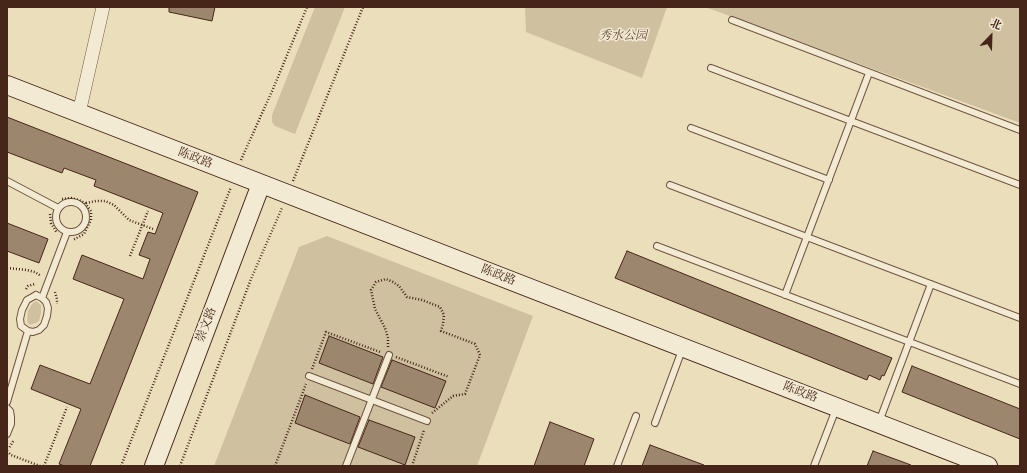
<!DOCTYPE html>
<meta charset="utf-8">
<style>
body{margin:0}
#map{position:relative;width:1027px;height:473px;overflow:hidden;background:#ebdfbb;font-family:"IM FELL DW Pica","Noto Serif SC",serif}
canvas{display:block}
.frame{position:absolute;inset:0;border:8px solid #47261a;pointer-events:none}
.north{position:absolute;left:971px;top:16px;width:40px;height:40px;-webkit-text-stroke:3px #f2ead3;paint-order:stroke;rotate:23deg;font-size:11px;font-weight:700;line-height:16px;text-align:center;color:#47261a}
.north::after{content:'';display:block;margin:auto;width:14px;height:18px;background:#47261a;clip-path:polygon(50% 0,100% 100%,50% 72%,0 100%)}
</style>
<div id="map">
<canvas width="1027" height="473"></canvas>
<div class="frame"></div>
<div class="north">北</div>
</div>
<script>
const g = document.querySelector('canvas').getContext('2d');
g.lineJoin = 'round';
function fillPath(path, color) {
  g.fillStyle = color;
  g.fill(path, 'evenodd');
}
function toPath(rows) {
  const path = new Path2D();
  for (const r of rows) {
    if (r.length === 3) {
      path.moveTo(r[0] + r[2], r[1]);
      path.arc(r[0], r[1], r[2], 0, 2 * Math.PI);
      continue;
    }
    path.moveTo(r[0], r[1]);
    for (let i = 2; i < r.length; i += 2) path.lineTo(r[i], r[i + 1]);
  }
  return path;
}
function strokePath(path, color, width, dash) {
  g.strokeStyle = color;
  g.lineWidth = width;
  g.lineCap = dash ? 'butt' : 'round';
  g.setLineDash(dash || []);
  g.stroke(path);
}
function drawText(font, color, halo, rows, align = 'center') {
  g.font = font + ' "IM FELL DW Pica","Noto Serif SC",serif';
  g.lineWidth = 3;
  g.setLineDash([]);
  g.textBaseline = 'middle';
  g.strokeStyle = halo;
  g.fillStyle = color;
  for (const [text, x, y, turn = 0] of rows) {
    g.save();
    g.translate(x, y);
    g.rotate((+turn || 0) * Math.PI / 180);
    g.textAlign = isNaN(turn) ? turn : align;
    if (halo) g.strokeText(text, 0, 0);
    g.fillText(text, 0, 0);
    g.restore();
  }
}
const green = toPath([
 [315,7,345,7,295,134,275,126,272,122,272,115],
 [525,7,667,7,642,78,526,32],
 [705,7,1020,7,1020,123,719,12],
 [327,236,533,316,477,466,214,466,299,247],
 [36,301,41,305,41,313,39,321,36,323,30,325,27,322,28,311,32,304]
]);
const building = toPath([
 [169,7,215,7,212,21,169,12,169,7],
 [7,117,198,192,90,466,65,466,59,464,81,409,31,389,40,365,90,384,124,299,73,279,82,255,143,279,150,259,139,255,148,232,155,234,163,213,94,186,96,180,64,168,62,173,7,152,7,117],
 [7,223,48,239,39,263,7,251,7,223],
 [627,251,892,358,884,376,882,375,880,380,869,375,867,380,615,278,627,251],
 [329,336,383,357,373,384,319,363,329,336],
 [392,360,446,381,435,408,381,387,392,360],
 [912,366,1020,409,1020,439,902,392,912,366],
 [305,395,360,417,350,444,295,423,305,395],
 [369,420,415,437,405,465,358,447,369,420],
 [550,422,594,439,584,466,534,466,550,422],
 [650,445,704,465,704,466,642,466,650,445],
 [873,451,911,465,911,466,867,466,873,451]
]);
const path = toPath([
 [241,160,273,89,307,7],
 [293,181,363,7],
 [62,199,71,198,79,200,85,203,91,211,91,220,84,234,73,240],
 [86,203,96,201,105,201,114,205,129,220,153,229],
 [50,214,51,223,57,233],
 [130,256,148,211],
 [7,268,27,270,35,272,41,276],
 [26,289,28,286,35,284],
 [55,292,57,299,57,304],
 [388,347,388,338,385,328,375,309,371,290,376,282,386,279,393,282,399,286,407,297,422,300,440,307,444,315,443,324,441,331,475,344,480,355,465,394,453,396,432,413],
 [396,357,449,377],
 [312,369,326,332,380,352],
 [7,448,9,448,14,440],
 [7,451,11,455,40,466],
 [44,466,67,407],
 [121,466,231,187],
 [180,466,251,279,282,208],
 [275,466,306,384],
 [412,466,424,430]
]);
const lane = toPath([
 [732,20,1020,130],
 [711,68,1020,185],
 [691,128,829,180],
 [7,181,58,208],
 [670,185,1020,318],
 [71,217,15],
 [657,246,1020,384],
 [36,295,42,298,46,302,48,308,47,316,44,325,39,330,33,332,28,331,21,326,20,319,22,310,27,300,36,295],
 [785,295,869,73],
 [42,298,67,232],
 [309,376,427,421],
 [7,402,28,331],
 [7,408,10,411,11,417,11,424,7,434],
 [879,422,931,284],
 [655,423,682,350],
 [346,466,389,355],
 [617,466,636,416],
 [814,466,836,409]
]);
const street = toPath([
 [79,113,103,7]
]);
const secondary = toPath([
 [7,85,988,466],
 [154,466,261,184]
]);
const parkNames = [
 ["秀水公园",623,37]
];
const streetNames = [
 ["陈政路",195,159,21],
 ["陈政路",498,276,21],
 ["崇文路",207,325,-69],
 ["陈政路",800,393,21]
];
fillPath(green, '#cfc0a0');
fillPath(building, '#9c866e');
strokePath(building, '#47261a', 1);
strokePath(lane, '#705442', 8);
strokePath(street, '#705442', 14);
strokePath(secondary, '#47261a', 20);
strokePath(path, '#47261a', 2.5, [1, 2]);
strokePath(lane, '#f2ead3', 6);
strokePath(street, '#f2ead3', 13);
strokePath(secondary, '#f2ead3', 18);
drawText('italic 12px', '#624535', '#f2ead3', parkNames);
drawText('12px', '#47261a', '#f2ead3', streetNames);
</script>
